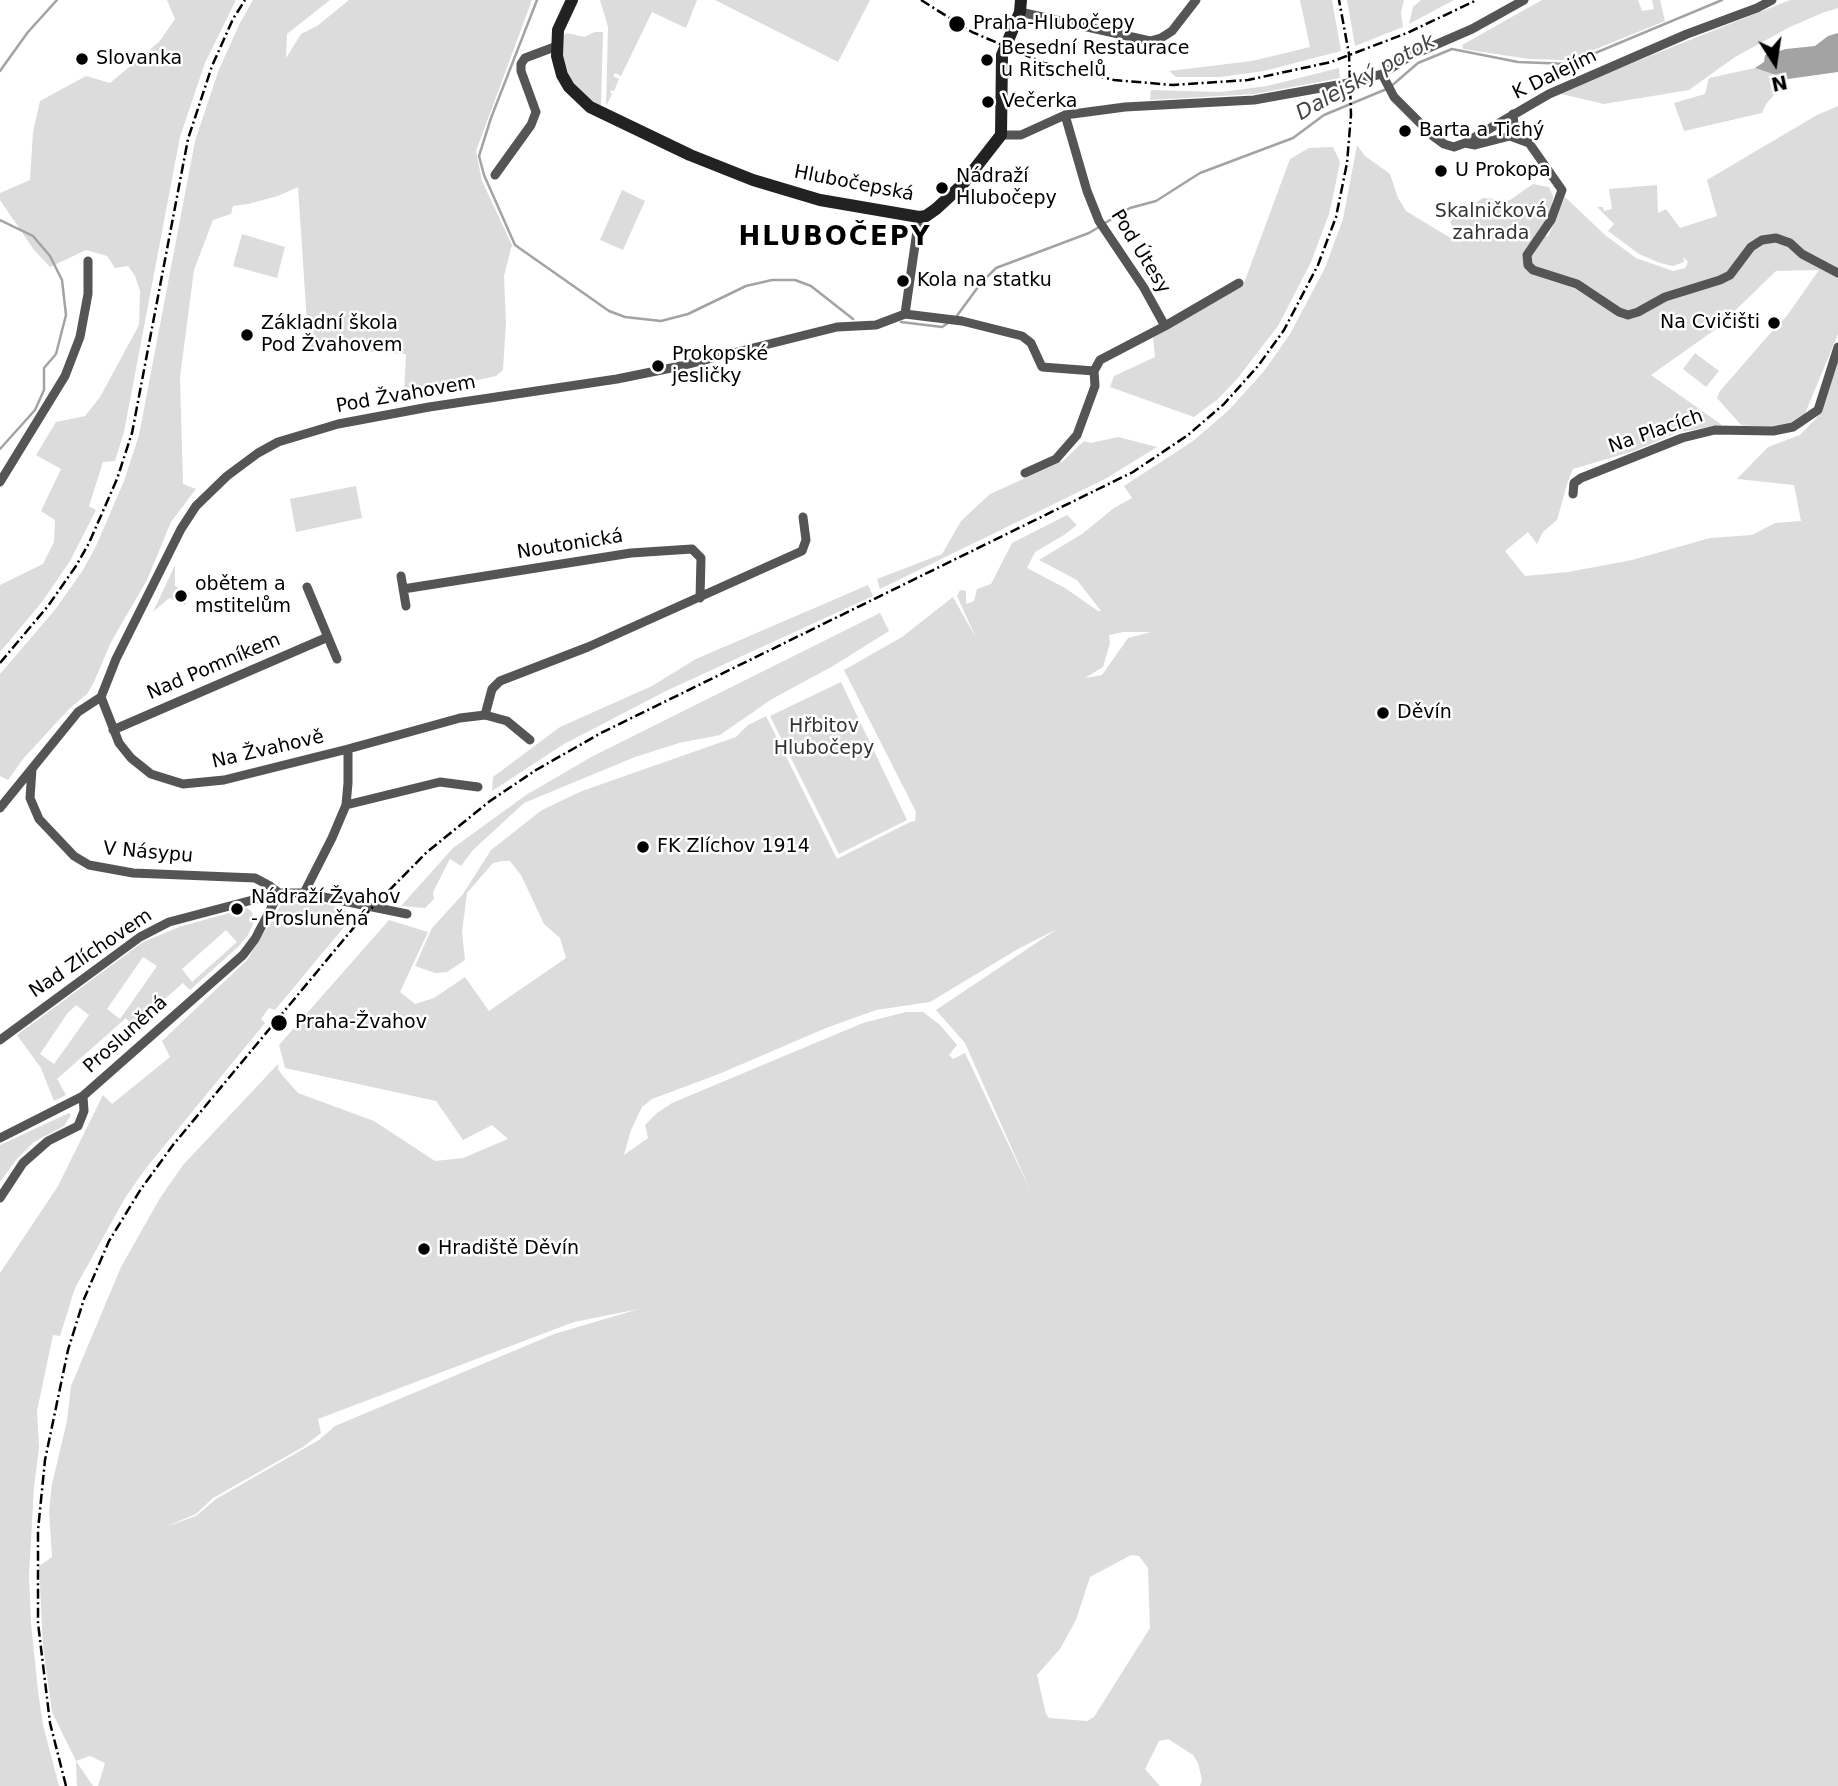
<!DOCTYPE html>
<meta charset="utf-8">
<style>
body{margin:0}
#map{position:relative;width:1838px;height:1786px;overflow:hidden;background:#fff;font-family:"DejaVu Sans",sans-serif}
canvas{display:block}
.north{position:absolute;left:1740px;top:28px;width:70px;height:70px;-webkit-text-stroke:5px #fff;paint-order:stroke;rotate:168deg;font-size:19px;font-weight:700;line-height:28px;text-align:center;color:#000}
.north::after{content:'';display:block;margin:auto;width:24px;height:32px;background:#000;clip-path:polygon(50% 0,100% 100%,50% 72%,0 100%)}
</style>
<div id="map">
<canvas width="1838" height="1786"></canvas>
<div class="north">N</div>
</div>
<script>
const g = document.querySelector('canvas').getContext('2d');
g.lineJoin = 'round';
function fillPath(path, color) {
  g.fillStyle = color;
  g.fill(path, 'evenodd');
}
function toPath(rows) {
  const path = new Path2D();
  for (const r of rows) {
    path.moveTo(r[0], r[1]);
    for (let i = 2; i < r.length; i += 2) path.lineTo(r[i], r[i + 1]);
  }
  return path;
}
function strokePath(path, color, width, dash) {
  g.strokeStyle = color;
  g.lineWidth = width;
  g.lineCap = dash ? 'butt' : 'round';
  g.setLineDash(dash || []);
  g.stroke(path);
}
function drawText(font, color, halo, rows, align = 'center') {
  g.font = font + ' "DejaVu Sans",sans-serif';
  g.lineWidth = 5;
  g.setLineDash([]);
  g.textBaseline = 'middle';
  g.strokeStyle = halo;
  g.fillStyle = color;
  for (const [text, x, y, turn = 0] of rows) {
    g.save();
    g.translate(x, y);
    g.rotate((+turn || 0) * Math.PI / 180);
    g.textAlign = isNaN(turn) ? turn : align;
    if (halo) g.strokeText(text, 0, 0);
    g.fillText(text, 0, 0);
    g.restore();
  }
}
const green = toPath([
 [167,0,236,0,205,63,180,137,124,432,115,461,103,462,89,506,96,510,70,561,42,602,0,652,0,585,43,564,54,542,55,520,41,511,61,469,36,455,56,422,85,416,100,397,139,325,140,291,135,276,128,266,115,268,107,256,86,250,50,267,34,250,0,200,0,193,30,180,33,132,40,101,86,76,110,83,159,42,175,19],
 [253,0,330,0,287,34,286,58,301,34,317,26,349,0,532,0,476,151,482,181,512,245,504,276,506,322,503,370,496,376,483,379,404,395,406,354,311,348,307,323,298,187,278,196,248,204,233,206,231,214,213,220,194,270,180,377,183,484,196,489,171,522,147,580,111,642,93,684,87,694,68,710,23,759,8,780,0,776,0,674,54,611,83,570,96,546,124,481,139,435,195,141,219,69,240,23],
 [600,0,697,0,686,28,652,12,621,76,615,73,613,76,619,79,614,91,611,90,610,92,612,94,606,106,608,27],
 [715,0,870,0,838,62],
 [1300,0,1332,0,1341,51,1264,71,1220,77,1176,77,1169,71,1252,61,1310,47],
 [1347,0,1404,0,1401,12,1403,27,1355,46],
 [1421,0,1454,0,1409,24,1413,7],
 [1542,0,1638,0,1642,11,1654,9,1652,0,1660,0,1665,21,1569,60,1529,59,1463,49,1462,45],
 [1790,0,1838,0,1838,8,1822,13,1790,27,1735,57,1689,90,1604,104,1557,93],
 [595,32,603,32,601,107,596,105,576,87,569,76,563,55,564,35,567,33,584,37],
 [1339,68,1340,78,1255,94,1150,100,1151,90,1221,92,1267,86],
 [1755,68,1788,79,1766,104,1762,113,1684,131,1674,103,1705,94,1709,78],
 [1838,106,1838,334,1804,416,1796,424,1770,428,1741,425,1717,398,1720,391,1774,329,1776,331,1781,326,1779,323,1786,317,1819,270,1776,271,1716,329,1651,375,1722,425,1679,432,1634,451,1573,469,1567,484,1557,520,1543,532,1537,544,1528,532,1505,551,1525,576,1568,572,1632,560,1710,538,1752,535,1775,523,1801,521,1794,485,1737,479,1768,447,1800,435,1820,414,1828,381,1838,359,1838,1786,1200,1786,1202,1780,1198,1763,1193,1755,1168,1739,1159,1741,1145,1769,1160,1786,98,1786,105,1763,90,1756,76,1761,93,1786,77,1786,76,1761,52,1712,43,1647,39,1566,52,1557,49,1511,52,1484,67,1421,71,1386,121,1267,160,1198,183,1165,278,1064,278,1069,283,1076,298,1093,374,1121,435,1161,463,1158,508,1139,492,1125,463,1140,436,1101,285,1068,279,1045,389,920,428,932,400,992,415,1004,434,998,465,977,489,1011,566,958,560,938,544,924,521,875,510,861,502,861,493,863,467,893,462,932,465,960,447,972,435,973,415,966,432,928,463,894,491,850,542,810,582,791,736,737,748,725,766,716,837,859,910,822,915,821,916,812,844,670,902,637,953,597,976,638,957,596,960,590,966,591,966,604,974,601,977,589,991,584,1012,543,1067,515,1077,525,1064,535,1035,552,1027,568,1065,588,1098,611,1101,611,1077,580,1039,560,1082,534,1114,508,1132,498,1124,486,1193,441,1229,410,1264,371,1290,334,1325,268,1343,219,1357,145,1365,156,1390,174,1398,198,1406,211,1452,239,1459,240,1450,222,1455,216,1483,198,1510,200,1533,184,1549,187,1553,196,1552,208,1540,233,1548,237,1565,197,1605,235,1636,258,1673,271,1685,268,1688,262,1683,257,1684,262,1673,266,1660,263,1639,254,1608,231,1614,224,1597,207,1603,207,1604,211,1612,209,1609,189,1657,185,1658,213,1666,209,1680,228,1717,216,1707,180,1817,115],
 [1124,632,1151,632,1128,638,1102,675,1085,678,1103,667,1110,643,1109,635],
 [1057,929,936,1010,965,1043,1032,1194,965,1053,953,1059,949,1055,957,1045,940,1025,923,1012,906,1012,863,1023,672,1103,657,1113,645,1125,648,1138,624,1155,631,1130,642,1107,652,1099,719,1074,826,1028,876,1010,930,1002,1018,949],
 [639,1309,554,1334,335,1426,319,1440,216,1499,196,1516,165,1527,196,1514,213,1498,303,1447,321,1433,318,1419,574,1322],
 [1131,1555,1139,1556,1148,1568,1150,1628,1094,1717,1087,1721,1049,1718,1046,1714,1037,1675,1060,1649,1076,1620,1090,1577],
 [1333,147,1340,162,1335,187,1329,214,1311,262,1278,326,1237,379,1218,399,1194,417,1110,387,1114,376,1155,357,1153,338,1244,283,1290,159,1309,148],
 [622,190,645,201,623,250,600,240],
 [242,234,285,247,277,278,233,266],
 [1695,353,1719,371,1706,387,1683,369],
 [1118,437,1157,447,1107,478,880,589,877,579,942,554,961,521,990,494,1063,461,1084,441,1091,443],
 [356,486,362,518,296,532,290,499],
 [175,565,175,586,190,593,185,605,169,598,153,612],
 [868,585,873,596,666,691,564,744,492,791,493,777,560,727,652,686,696,659],
 [880,613,889,631,833,666,772,699,720,735,679,743,635,757,524,803,473,850,461,866,450,859,433,892,434,899,425,908,401,906,453,848,526,795,593,756],
 [841,682,907,820,839,854,770,716],
 [314,902,336,906,354,915,275,1010,269,1008,261,1019,265,1023,146,1168,125,1198,75,1288,60,1336,53,1335,37,1411,39,1448,34,1487,29,1576,31,1623,38,1691,43,1725,59,1786,0,1786,0,1273,58,1186,103,1095,112,1104,170,1057,162,1041,247,960,281,905],
 [247,908,252,912,254,922,248,935,239,946,190,990,183,983,151,1011,131,1024,126,1018,57,1079,66,1095,54,1101,41,1068,17,1035,143,942,179,927],
 [226,930,237,942,192,982,182,969],
 [143,957,157,966,120,1019,107,1009],
 [76,1005,89,1015,54,1064,40,1054,67,1014],
 [69,1113,71,1115,64,1126,34,1142,16,1160,0,1182,0,1145]
]);
const water = toPath([
 [1838,33,1838,72,1788,79,1755,68,1764,62,1765,55,1786,49,1815,46,1828,36]
]);
const stream = toPath([
 [537,0,491,118,479,156,484,175,515,245,609,311,625,317,661,321,688,314,746,286,772,280,795,280,811,286,853,319],
 [0,71,28,32,57,0],
 [0,220,33,236,50,256,62,280,66,315,56,354,44,368,44,390,35,410,0,449],
 [1105,223,1130,208,1156,201,1200,173,1293,138,1324,115,1389,88,1418,63,1452,49,1518,62,1569,64,1722,0],
 [956,317,981,283,996,268,1089,233,1099,227],
 [901,322,942,327,948,323]
]);
const street = toPath([
 [1020,12,1150,41,1161,38,1172,31,1196,0],
 [1382,74,1394,97,1433,136,1444,144,1454,147,1465,143,1549,94,1687,34,1757,8,1772,0],
 [1513,114,1515,137],
 [1065,115,1087,191,1099,221,1144,288,1165,326],
 [1001,135,1021,135,1065,115,1125,107,1254,100,1343,84,1382,74,1412,55,1472,29,1524,0],
 [1465,143,1475,145,1510,136,1529,143,1562,190,1551,220,1527,255,1528,265,1533,270,1577,284,1619,312,1628,315,1638,312,1665,297,1720,280,1730,275,1751,247,1762,240,1776,238,1790,243,1802,254,1838,273],
 [495,175,531,125,536,112,521,71,521,64,525,58,557,46],
 [905,314,962,321,1022,336,1031,343,1042,367,1094,371],
 [905,314,919,217],
 [1094,371,1100,360,1165,326,1239,283],
 [1025,473,1056,459,1077,435,1095,386,1094,371],
 [0,482,65,376,80,337,88,294,88,261],
 [1573,494,1574,483,1581,478,1682,438,1715,430,1773,431,1793,427,1818,410,1838,347],
 [401,576,406,606],
 [307,587,337,659],
 [403,589,631,553,692,549,701,558,700,598],
 [101,697,119,743,131,758,151,774,183,784,224,780,348,749,460,718,485,715,507,721,530,740],
 [485,715,492,689,500,681,588,647,802,551,806,540,803,517],
 [113,730,328,637],
 [32,769,30,798,39,819,74,856,89,865,133,873,255,878,270,886,279,893],
 [346,805,440,782,478,787],
 [0,808,78,712,101,697,116,659,181,529,196,506,227,476,258,453,278,442,338,424,429,407,617,379,681,366,837,327,876,325,905,314],
 [304,893,407,914],
 [0,1040,140,937,169,922,279,893,304,893,332,838,346,805,348,783,348,749],
 [0,1138,83,1096,243,955,255,939,279,893],
 [0,1198,23,1163,48,1141,78,1126,84,1111,83,1096]
]);
const secondary = toPath([
 [572,0,558,30,557,56,562,75,569,87,590,107,690,155,753,180,820,200,919,217,926,216,936,209,962,185,1001,135,1002,55,1020,12,1021,0]
]);
const rail = toPath([
 [921,0,972,32,1044,63,1114,80,1173,85,1248,80,1331,62,1407,33,1477,0],
 [0,663,48,606,76,566,89,543,117,479,132,433,188,139,212,66,233,19,245,0],
 [66,1786,50,1723,38,1623,38,1530,45,1460,68,1350,84,1299,109,1241,141,1189,173,1145,360,920,427,852,490,801,536,770,601,733,1133,472,1188,435,1224,404,1258,366,1284,330,1318,265,1336,217,1347,163,1351,115,1349,54,1339,0]
]);
const markers = [
 [957,24,9,"#000"],
 [82,59,7,"#000"],
 [987,60,7,"#000"],
 [988,102,7,"#000"],
 [1405,131,7,"#000"],
 [1441,171,7,"#000"],
 [942,188,7,"#000"],
 [903,281,7,"#000"],
 [1774,323,7,"#000"],
 [247,335,7,"#000"],
 [658,366,7,"#000"],
 [181,596,7,"#000"],
 [1383,713,7,"#000"],
 [643,847,7,"#000"],
 [237,909,7,"#000"],
 [279,1023,9,"#000"],
 [424,1249,7,"#000"]
];
const poiNames = [
 ["Praha-Hlubočepy",973,24],
 ["Besední Restaurace",1001,49],
 ["u Ritschelů",1001,71],
 ["Slovanka",96,59],
 ["Večerka",1002,102],
 ["Barta a Tichý",1419,131],
 ["U Prokopa",1455,171],
 ["Nádraží",956,177],
 ["Hlubočepy",956,199],
 ["Kola na statku",917,281],
 ["Na Cvičišti",1760,323,"right"],
 ["Základní škola",261,324],
 ["Pod Žvahovem",261,346],
 ["Prokopské",672,355],
 ["jesličky",672,377],
 ["obětem a",195,585],
 ["mstitelům",195,607],
 ["Děvín",1397,713],
 ["FK Zlíchov 1914",657,847],
 ["Nádraží Žvahov",251,898],
 ["- Prosluněná",251,920],
 ["Praha-Žvahov",295,1023],
 ["Hradiště Děvín",438,1249]
];
const streetNames = [
 ["K Dalejím",1555,75,-26],
 ["Hlubočepská",854,184,11],
 ["Pod Útesy",1140,252,58],
 ["Pod Žvahovem",406,395,-10],
 ["Na Placích",1656,432,-19],
 ["Noutonická",570,545,-9],
 ["Nad Pomníkem",214,667,-23],
 ["Na Žvahově",268,750,-13],
 ["V Násypu",148,853,5],
 ["Nad Zlíchovem",91,954,-34],
 ["Prosluněná",126,1035,-42]
];
const parkNames = [
 ["Skalničková",1491,212],
 ["zahrada",1491,234],
 ["Hřbitov",824,727],
 ["Hlubočepy",824,749]
];
const waterNames = [
 ["Dalejský potok",1366,78,-29]
];
const districtNames = [
 ["HLUBOČEPY",835,238]
];
fillPath(green, '#dcdcdc');
fillPath(water, '#a3a3a3');
strokePath(stream, '#a3a3a3', 2.5);
strokePath(street, '#555', 9);
strokePath(secondary, '#222', 12);
strokePath(rail, '#000', 2.5, [10, 3.5, 2, 3.5]);
for (const [x, y, r, color] of markers) {
  const dot = new Path2D();
  dot.arc(x, y, r, 0, 2 * Math.PI);
  g.fillStyle = color;
  g.fill(dot);
  strokePath(dot, '#fff', 2.5);
}
drawText('19px', '#000', '#fff', poiNames, 'left');
drawText('19px', '#000', '#fff', streetNames);
drawText('19px', '#333', '#fff', parkNames);
drawText('italic 21px', '#444', '#fff', waterNames);
g.letterSpacing = '2px';
drawText('bold 26px', '#000', '#fff', districtNames);
g.letterSpacing = '0px';
</script>
